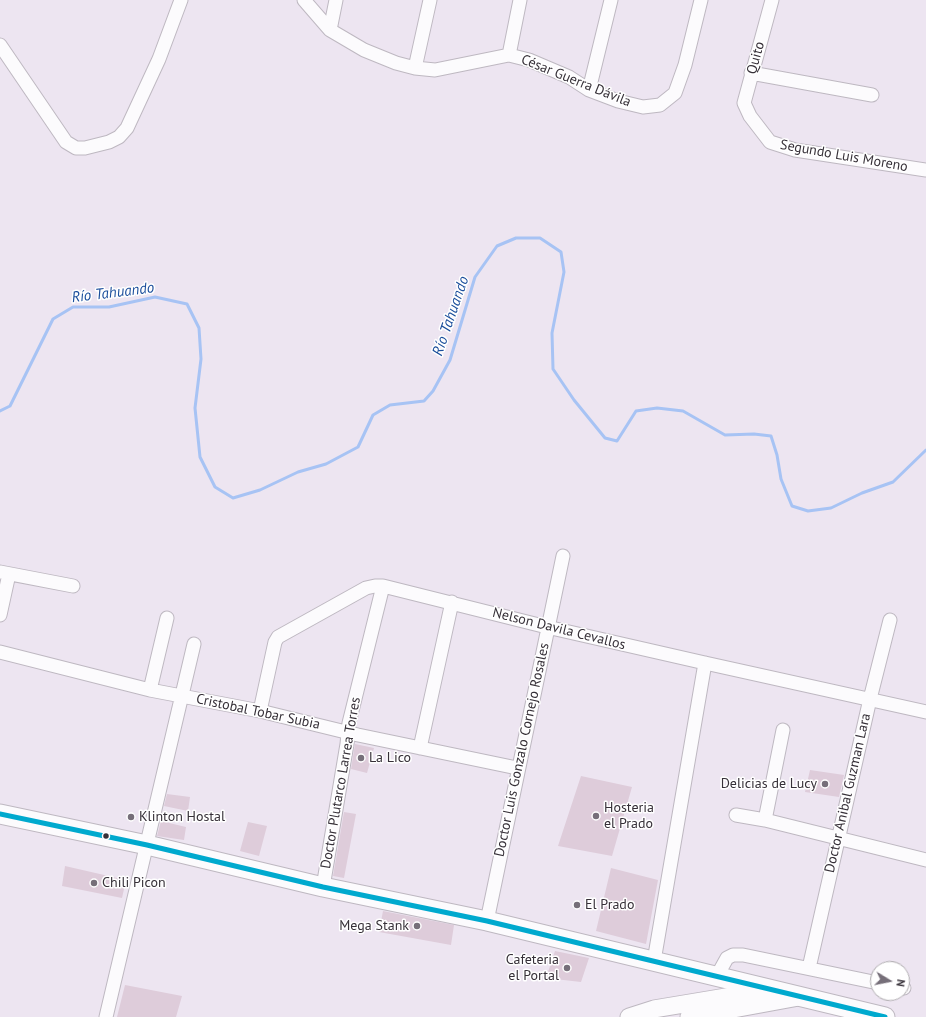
<!DOCTYPE html>
<meta charset="utf-8">
<style>
body{margin:0}
#map{position:relative;width:926px;height:1017px;overflow:hidden;background:#ede5f1;font-family:"PT Sans",sans-serif}
canvas{display:block}
.north{position:absolute;left:870px;top:961px;width:40px;height:40px;box-sizing:border-box;background:#fff;border:1px solid #afacaf;border-radius:50%;rotate:100deg;font-size:11px;font-weight:700;line-height:16px;text-align:center;color:#363038}
.north::after{content:'';display:block;margin:auto;width:14px;height:18px;background:#766f79;clip-path:polygon(50% 0,100% 100%,50% 72%,0 100%)}
</style>
<div id="map">
<canvas width="926" height="1017"></canvas>
<div class="north">N</div>
</div>
<script>
const g = document.querySelector('canvas').getContext('2d');
g.lineJoin = 'round';
function toPath(rows) {
  const path = new Path2D();
  for (const r of rows) {
    path.moveTo(r[0], r[1]);
    for (let i = 2; i < r.length; i += 2) path.lineTo(r[i], r[i + 1]);
  }
  return path;
}
function strokePath(path, color, width, dash) {
  g.strokeStyle = color;
  g.lineWidth = width;
  g.lineCap = dash ? 'butt' : 'round';
  g.setLineDash(dash || []);
  g.stroke(path);
}
function fillPath(path, color) {
  g.fillStyle = color;
  g.fill(path, 'evenodd');
}
function drawText(font, color, halo, rows, align = 'center') {
  g.font = font + ' "PT Sans",sans-serif';
  g.lineWidth = 3;
  g.setLineDash([]);
  g.textBaseline = 'middle';
  g.strokeStyle = halo;
  g.fillStyle = color;
  for (const [text, x, y, turn = 0] of rows) {
    g.save();
    g.translate(x, y);
    g.rotate((+turn || 0) * Math.PI / 180);
    g.textAlign = isNaN(turn) ? turn : align;
    if (halo) g.strokeText(text, 0, 0);
    g.fillText(text, 0, 0);
    g.restore();
  }
}
const stream = toPath([
 [0,411,10,406,53,319,73,307,109,307,155,297,187,304,199,328,201,359,195,408,200,457,215,487,233,498,260,490,298,472,326,464,358,447,373,415,390,405,424,401,433,391,450,360,475,277,497,246,516,238,540,238,561,252,564,272,552,333,553,369,574,400,605,438,617,441,636,411,657,408,683,411,725,435,754,434,771,436,777,455,781,479,792,506,808,511,831,508,862,493,893,482,926,450]
]);
const building = toPath([
 [355,744,374,748,367,773,351,769],
 [810,770,844,775,839,797,805,792],
 [581,776,632,787,612,856,558,846],
 [167,794,190,797,188,811,164,806],
 [344,812,356,814,344,878,333,876],
 [161,821,186,827,184,840,157,836],
 [248,822,267,826,259,856,240,851],
 [65,866,126,880,122,898,62,886],
 [611,868,658,880,646,944,596,931],
 [383,911,454,925,451,945,379,932],
 [555,951,589,958,581,982,546,978],
 [125,985,182,996,176,1017,117,1017]
]);
const minor = toPath([
 [304,0,330,30,364,50,396,63,415,68,435,70,509,55,529,60,569,77,589,90,618,101,643,107,660,105,675,93,685,65,701,0],
 [772,0,744,103,750,116,770,142,795,150,926,170],
 [330,30,336,0],
 [0,45,66,142,76,148,85,148,109,142,119,137,127,128,159,59,181,0],
 [509,55,520,0],
 [415,68,430,0],
 [751,73,872,95],
 [589,90,611,0],
 [0,572,73,586],
 [0,615,9,574],
 [0,652,150,690,260,711,358,735,517,768],
 [150,690,167,618],
 [260,711,275,642,278,637,366,588,375,586,383,586,547,627,705,663,926,712],
 [420,748,452,602],
 [736,815,765,820,783,730],
 [765,820,926,860],
 [323,887,347,744,349,723,383,586],
 [487,921,563,556],
 [654,961,705,663],
 [809,968,870,699,890,620],
 [717,976,727,958,733,955,743,955,878,983],
 [902,988,904,988],
 [106,1017,194,644]
]);
const major = toPath([
 [629,1017,654,1009,768,990],
 [689,1017,799,997]
]);
const highway = toPath([
 [0,814,147,845,323,887,487,921,885,1017]
]);
const bus1 = toPath([
 [0,814,147,845,323,887,487,921,885,1017]
]);
const markers = [
 [361,758,4,"#766f79"],
 [825,784,4,"#766f79"],
 [596,816,4,"#766f79"],
 [131,817,4,"#766f79"],
 [106,836,3.5,"#363038"],
 [94,883,4,"#766f79"],
 [577,905,4,"#766f79"],
 [417,926,4,"#766f79"],
 [567,968,4,"#766f79"]
];
const streetNames = [
 ["Quito",756,58,-75],
 ["César Guerra Dávila",576,81,22],
 ["Segundo Luis Moreno",844,156,10],
 ["Nelson Davila Cevallos",559,629,14],
 ["Cristobal Tobar Subia",258,712,12],
 ["Doctor Luis Gonzalo Cornejo Rosales",522,750,-78],
 ["Doctor Plutarco Larrea Torres",341,783,-80],
 ["Doctor Anibal Guzman Lara",848,793,-77]
];
const poiNames = [
 ["La Lico",369,758],
 ["Delicias de Lucy",817,784,"right"],
 ["Hosteria",604,808],
 ["el Prado",604,824],
 ["Klinton Hostal",139,817],
 ["Chili Picon",102,883],
 ["El Prado",585,905],
 ["Mega Stank",409,926,"right"],
 ["Cafeteria",559,960,"right"],
 ["el Portal",559,976,"right"]
];
const waterNames = [
 ["Río Tahuando",113,293,-7],
 ["Río Tahuando",451,316,-71]
];
strokePath(stream, '#a7c3f4', 3);
fillPath(building, '#deccda');
strokePath(minor, '#beb8c1', 15);
strokePath(major, '#beb8c1', 19);
strokePath(highway, '#beb8c1', 21);
strokePath(minor, '#fcfbfd', 13);
strokePath(major, '#fcfbfd', 17);
strokePath(highway, '#fcfbfd', 19);
strokePath(bus1, '#00a9ce', 5);
for (const [x, y, r, color] of markers) {
  const dot = new Path2D();
  dot.arc(x, y, r, 0, 2 * Math.PI);
  g.fillStyle = color;
  g.fill(dot);
  strokePath(dot, '#fff', 1.5);
}
drawText('14px', '#363038', '#fff', streetNames);
drawText('14px', '#363038', '#fff', poiNames, 'left');
drawText('italic 15px', '#1a4d9b', '#fff', waterNames);
</script>
